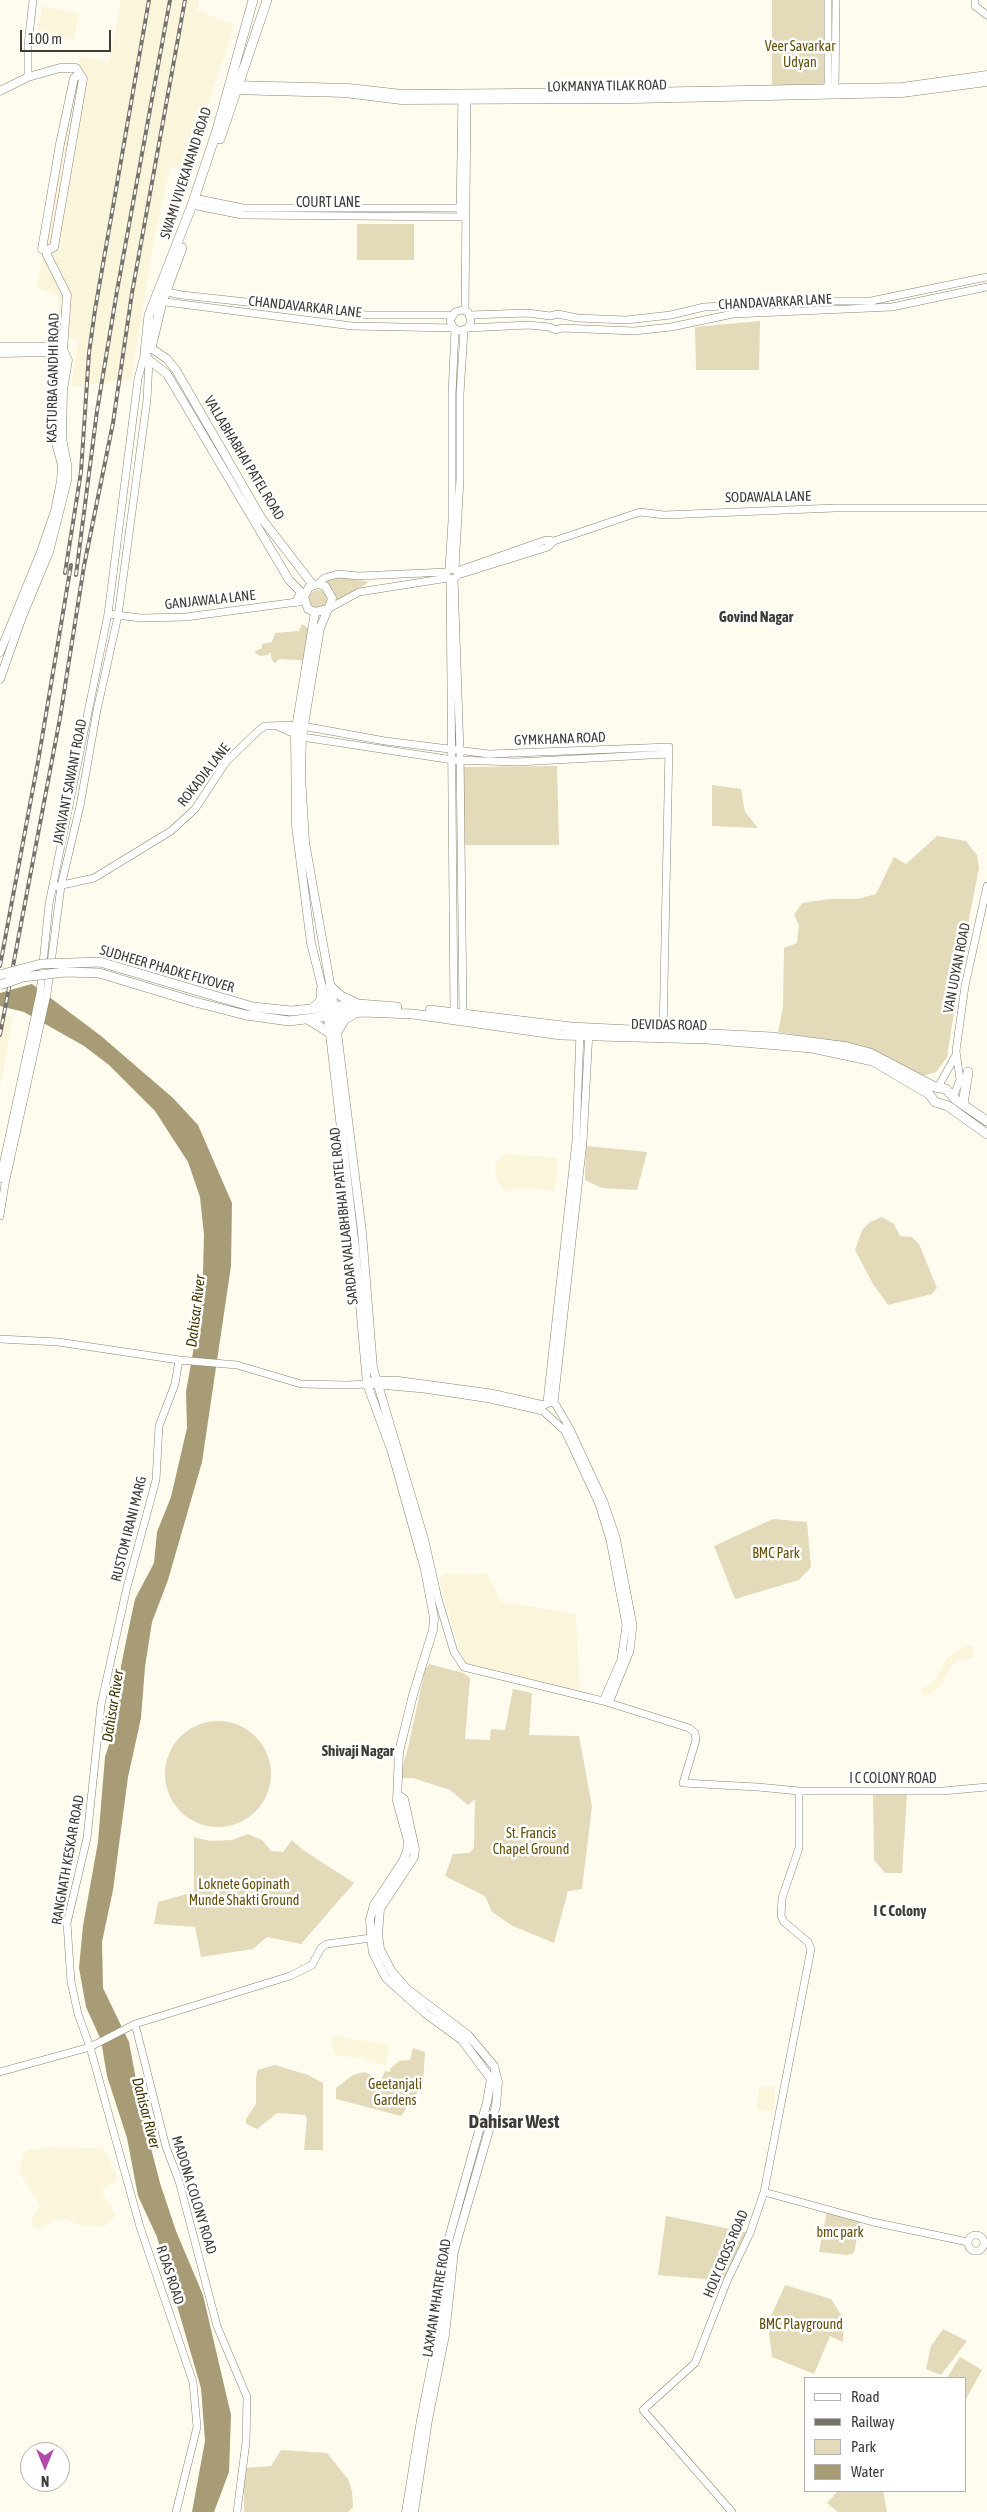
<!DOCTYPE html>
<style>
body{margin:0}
#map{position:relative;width:987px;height:2512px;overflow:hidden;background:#fffbee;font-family:"Asap Condensed",sans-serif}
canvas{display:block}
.legend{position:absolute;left:804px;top:2377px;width:162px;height:115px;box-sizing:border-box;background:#fff;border:1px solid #b2b1af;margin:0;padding:6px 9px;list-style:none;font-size:15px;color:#3e3c36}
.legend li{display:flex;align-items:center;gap:10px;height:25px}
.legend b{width:25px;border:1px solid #b2b1af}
.north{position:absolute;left:20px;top:2442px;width:50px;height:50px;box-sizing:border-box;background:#fff;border:1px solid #b2b1af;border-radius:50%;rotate:180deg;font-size:14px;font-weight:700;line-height:20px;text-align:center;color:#3e3c36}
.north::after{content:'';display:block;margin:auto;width:18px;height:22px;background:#b24aac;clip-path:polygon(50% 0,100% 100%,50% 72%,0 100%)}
.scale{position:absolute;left:20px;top:30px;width:91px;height:22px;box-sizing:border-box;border:2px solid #3e3c36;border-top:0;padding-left:6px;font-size:15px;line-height:18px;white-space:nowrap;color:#3e3c36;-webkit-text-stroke:4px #fff;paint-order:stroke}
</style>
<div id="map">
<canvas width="987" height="2512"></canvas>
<ul class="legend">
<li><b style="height:6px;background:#fff"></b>Road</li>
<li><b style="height:6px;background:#76736b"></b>Railway</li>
<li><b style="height:14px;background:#e3daba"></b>Park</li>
<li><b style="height:14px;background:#a79c75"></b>Water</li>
</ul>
<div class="north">N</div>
<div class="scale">100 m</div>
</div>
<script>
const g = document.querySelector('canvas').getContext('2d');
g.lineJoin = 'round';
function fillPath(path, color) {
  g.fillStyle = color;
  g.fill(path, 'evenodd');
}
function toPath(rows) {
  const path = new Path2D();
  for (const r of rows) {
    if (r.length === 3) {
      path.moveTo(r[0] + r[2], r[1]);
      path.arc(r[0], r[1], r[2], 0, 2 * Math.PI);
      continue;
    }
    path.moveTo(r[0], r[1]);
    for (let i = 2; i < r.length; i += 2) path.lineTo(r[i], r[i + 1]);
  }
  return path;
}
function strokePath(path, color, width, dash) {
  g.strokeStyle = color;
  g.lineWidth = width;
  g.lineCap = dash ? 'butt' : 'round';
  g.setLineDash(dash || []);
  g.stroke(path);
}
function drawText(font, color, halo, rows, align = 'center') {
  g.font = font + ' "Asap Condensed",sans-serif';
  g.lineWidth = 5;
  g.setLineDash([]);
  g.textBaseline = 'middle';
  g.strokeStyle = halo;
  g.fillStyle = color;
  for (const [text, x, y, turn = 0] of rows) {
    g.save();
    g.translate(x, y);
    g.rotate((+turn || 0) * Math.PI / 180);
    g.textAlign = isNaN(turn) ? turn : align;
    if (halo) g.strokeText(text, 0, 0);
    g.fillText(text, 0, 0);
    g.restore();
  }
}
const built = toPath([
 [121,0,199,0,197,10,234,25,187,170,170,167,156,230,131,380,71,387,78,340,61,336,58,295,37,288,80,57,109,62],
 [43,6,79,14,74,40,37,33],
 [0,1014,13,1017,0,1087],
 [512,1154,558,1158,555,1191,520,1187,505,1193,497,1179,494,1166,501,1156],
 [486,1572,501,1602,576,1614,580,1692,469,1666,461,1656,439,1579,445,1573,478,1575],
 [965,1646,973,1646,973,1658,958,1660,950,1668,940,1687,926,1697,920,1690,932,1684,947,1658],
 [331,2035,389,2045,385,2066,362,2058,334,2055],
 [759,2086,775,2087,774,2111,757,2110],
 [54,2147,104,2148,118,2179,101,2191,116,2215,104,2227,79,2225,67,2219,54,2220,41,2229,31,2226,34,2213,41,2206,18,2171,26,2150]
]);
const green = toPath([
 [772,0,827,0,826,86,772,86],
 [357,224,414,224,414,260,357,260],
 [760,321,759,370,696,370,695,327],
 [339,576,347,577,369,582,338,602,326,580],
 [318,599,9],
 [302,624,319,635,313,661,279,659,275,663,272,660,270,652,268,655,260,656,254,652,262,648,262,644,272,642,275,633,299,631],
 [557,766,559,845,462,845,461,767],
 [712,785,741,789,745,812,758,828,712,826],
 [937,836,966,841,977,855,979,868,967,929,947,1057,936,1072,923,1076,866,1047,778,1032,783,1007,784,948,797,943,799,925,794,915,802,903,829,899,858,899,876,894,894,857,906,864],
 [586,1146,647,1152,637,1190,602,1188,585,1180],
 [882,1217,894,1224,900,1236,912,1237,919,1244,937,1288,932,1294,888,1305,873,1284,855,1250,862,1230,870,1222],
 [773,1519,807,1522,811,1567,799,1580,735,1599,714,1546],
 [429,1664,463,1673,470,1678,465,1739,490,1740,491,1729,505,1730,513,1689,532,1693,529,1735,579,1736,592,1806,582,1889,568,1891,554,1943,513,1926,492,1912,485,1896,445,1876,453,1854,470,1853,474,1847,475,1799,468,1805,450,1790,413,1778,399,1778,407,1752,425,1670],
 [218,1774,53],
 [873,1794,907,1795,902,1873,885,1873,874,1860],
 [248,1834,262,1840,271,1851,283,1852,292,1840,303,1850,354,1883,301,1944,267,1937,253,1949,201,1957,195,1927,154,1924,158,1902,194,1892,194,1837,210,1841,232,1840],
 [413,2048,425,2052,423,2084,401,2116,336,2099,336,2088,353,2075,365,2072,381,2080,385,2071,390,2072,391,2068,399,2061,410,2060],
 [275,2065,308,2075,323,2083,323,2150,304,2150,307,2119,305,2115,277,2113,257,2129,246,2124,246,2119,256,2104,256,2077,258,2070],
 [827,2211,860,2222,854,2253,847,2255,819,2252],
 [666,2216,750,2233,727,2281,658,2275],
 [785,2285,831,2299,844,2320,843,2342,830,2336,814,2374,772,2357,768,2323],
 [943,2329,967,2341,941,2375,926,2369,931,2346],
 [960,2357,982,2370,966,2399,966,2378,947,2378],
 [281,2450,327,2453,348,2479,352,2491,353,2507,348,2512,244,2512,244,2468,271,2466],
 [838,2491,883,2491,887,2512,838,2512,827,2503]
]);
const water = toPath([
 [0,977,28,981,101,1036,173,1098,198,1125,232,1203,231,1266,202,1462,168,1580,152,1622,145,1667,141,1718,128,1777,113,1890,102,1942,103,1988,129,2042,143,2117,160,2183,176,2231,203,2295,231,2415,229,2472,214,2512,192,2512,205,2441,201,2388,157,2237,138,2196,127,2138,107,2076,101,2040,86,2007,79,1968,83,1926,98,1842,105,1757,118,1716,121,1666,128,1632,135,1599,154,1563,157,1532,171,1497,187,1428,186,1392,196,1335,203,1273,204,1235,200,1197,188,1162,155,1111,109,1065,84,1046,24,1012,0,1006]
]);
const pier = toPath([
 [0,975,29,978,35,983,0,993]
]);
const tertiary = toPath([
 [975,0,975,6,987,15],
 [28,77,28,45,33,0],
 [828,92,828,0],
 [835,92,836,0],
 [194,198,243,208,465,208],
 [192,205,242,215,465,217],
 [460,212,462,95],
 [161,291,182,295,366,315,452,315],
 [158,301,352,326,454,328],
 [465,311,467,95],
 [470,315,528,313,550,316,558,314,577,318,626,320,671,315,704,307,818,301,871,301,987,277],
 [468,328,471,321,468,312,462,310,455,312,450,321,454,328,459,331,468,328,528,325,549,327,556,330,562,328,634,331,671,327,733,314,892,307,987,287],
 [449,569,452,521,452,394,455,329],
 [455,569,460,479,460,394,464,330],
 [450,579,454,1012],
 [454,579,460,752,463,1013],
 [318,584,324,578,338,574,359,576,447,572,451,569,457,571,546,540,554,541],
 [328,609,359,592,448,578,454,579,458,575,548,547,554,541,640,512,664,515,835,508,987,508],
 [108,614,141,618,186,617,304,601],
 [277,726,302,737,453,760,517,762,669,754],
 [53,887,94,878,171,831,195,809,226,762,259,730,265,726,297,725,385,741,489,754,669,747,663,1035],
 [938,1087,956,1055],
 [953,1097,960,1080,956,1051,965,986,987,886],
 [0,1179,40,993,49,904,108,614,138,379,145,352],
 [0,1216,5,1184,47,994,61,886,80,806,97,710,118,616,147,400,149,360],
 [0,1339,58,1342,179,1360,237,1365,301,1384,348,1385,367,1384,424,1389,490,1399,543,1411,565,1431,599,1504,610,1540,626,1625,621,1660,603,1701],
 [372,1381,395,1380,491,1393,544,1405,552,1402,556,1405,570,1429,604,1502,616,1537,633,1625,630,1651,609,1703],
 [547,1402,576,1141,580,1032],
 [554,1403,583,1142,589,1031],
 [436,1592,454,1652,464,1667,603,1701,689,1728,695,1733,696,1740,683,1783,758,1787,799,1791,943,1791,987,1787],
 [135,2024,166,2147,179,2181,217,2326,247,2397,246,2442,237,2512],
 [0,2072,90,2047,135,2024,290,1976,312,1965,321,1948,327,1944,371,1938],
 [764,2192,873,2222,968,2242],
 [976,2243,8],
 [176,2512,197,2427,193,2382,140,2227,90,2047,78,2014,71,1982,67,1923,87,1838,101,1705,127,1587,156,1480,159,1426,175,1384,179,1360],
 [732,2512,643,2410,695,2363,727,2281,750,2233,764,2192,811,1949,808,1942,784,1922,781,1916,782,1898,799,1848,799,1791]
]);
const secondary = toPath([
 [233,85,349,88,402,94,638,92,902,87,987,75],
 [231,90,345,93,401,100,633,99,902,93,987,82],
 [0,91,28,77,60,68,76,68,83,79,54,247,47,250,42,249,60,144,74,78,79,74],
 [0,347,58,347,63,349],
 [151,348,167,359,176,370,262,519,313,585],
 [149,349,145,352,149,360,167,374,289,580,304,595],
 [0,353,55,352],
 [296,602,301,593],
 [328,609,315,612,308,609,304,597,309,587,318,584,325,586,332,598,331,602,320,628,302,737,301,775,305,842,334,1006],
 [315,612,295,734,296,826,311,943,327,1007],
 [0,652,41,552,55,511,61,481,62,465,55,439,54,427,56,389,61,363,59,353],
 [0,679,22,617,49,552,67,481,67,464,62,438,63,390,68,360,63,349,67,295,47,255,47,250],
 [335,1016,362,1232,373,1368,424,1539,436,1592,431,1594],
 [328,1017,355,1248,367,1384,392,1452,425,1570,434,1618,433,1630,413,1695,399,1752,397,1801,408,1841,407,1851,403,1861,374,1905,370,1919,371,1938,373,1953,386,1978,425,2013,462,2040,491,2079,487,2102,447,2245,438,2334,421,2420,406,2512],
 [398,1795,404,1799,415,1849,414,1857,380,1909,378,1934,380,1949,392,1972,407,1989,468,2035,494,2066,498,2082,496,2106,454,2251,445,2335,428,2420,414,2512]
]);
const primary = toPath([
 [220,139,267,0],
 [151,348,162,302,182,248],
 [145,352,149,315,192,205,217,130,253,0],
 [330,986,341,996,356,1003],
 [198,991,253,1007,291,1011,358,1004,397,1007],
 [195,1002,246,1015,289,1021,362,1012,413,1014,561,1035,707,1039,812,1048,873,1061,929,1094,935,1102,948,1106,987,1134],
 [313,1008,321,1001,321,990],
 [430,1010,571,1027,772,1037,848,1047,870,1053,935,1087,946,1089,956,1100,987,1121],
 [309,1020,330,1033],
 [338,1030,345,1019,354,1014],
 [963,1104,968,1072]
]);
const rail = toPath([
 [65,573,81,472,89,353,95,310,149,0],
 [76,575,97,411,117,291,170,0],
 [0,966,39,756,71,565],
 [0,1035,60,718,84,566,113,423,132,293,185,0]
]);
const primaryBridge = toPath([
 [0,975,41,964,100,962,198,991],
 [0,985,23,977,65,972,99,973,195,1002]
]);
const parkNames = [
 ["Veer Savarkar",800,47],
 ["Udyan",800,63],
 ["BMC Park",776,1554],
 ["St. Francis",531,1834],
 ["Chapel Ground",531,1850],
 ["Loknete Gopinath",244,1885],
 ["Munde Shakti Ground",244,1901],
 ["Geetanjali",395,2085],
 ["Gardens",395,2101],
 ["bmc park",840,2233],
 ["BMC Playground",801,2325]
];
const streetNames = [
 ["LOKMANYA TILAK ROAD",607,86,-1],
 ["SWAMI VIVEKANAND ROAD",186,173,-72],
 ["COURT LANE",328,203],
 ["CHANDAVARKAR LANE",775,302,-3],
 ["CHANDAVARKAR LANE",305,307,6],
 ["KASTURBA GANDHI ROAD",53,378,-89],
 ["VALLABHABHAI PATEL ROAD",244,458,59],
 ["SODAWALA LANE",768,497,-1],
 ["GANJAWALA LANE",210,600,-6],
 ["GYMKHANA ROAD",560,739,-2],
 ["ROKADIA LANE",204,775,-52],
 ["JAYAVANT SAWANT ROAD",70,782,-79],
 ["VAN UDYAN ROAD",957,968,-79],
 ["SUDHEER PHADKE FLYOVER",167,969,16],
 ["DEVIDAS ROAD",669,1025,1],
 ["SARDAR VALLABHBHAI PATEL ROAD",344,1216,-96],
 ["RUSTOM IRANI MARG",129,1529,-76],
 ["I C COLONY ROAD",893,1779],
 ["RANGNATH KESKAR ROAD",68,1860,-80],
 ["MADONA COLONY ROAD",194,2195,73],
 ["HOLY CROSS ROAD",726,2254,-67],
 ["R DAS ROAD",170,2275,72],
 ["LAXMAN MHATRE ROAD",437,2298,-81]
];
const neighbourhoodNames = [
 ["Govind Nagar",756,617],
 ["Shivaji Nagar",358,1751],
 ["I C Colony",900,1911]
];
const waterNames = [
 ["Dahisar River",196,1311,-83],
 ["Dahisar River",113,1706,-81],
 ["Dahisar River",146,2113,75]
];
const districtNames = [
 ["Dahisar West",514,2122]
];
fillPath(built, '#fbf5dc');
fillPath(green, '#e3daba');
fillPath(water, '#a79c75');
fillPath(pier, '#fffbee');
strokePath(tertiary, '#898575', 8);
strokePath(secondary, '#898575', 9);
strokePath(primary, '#898575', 10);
strokePath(tertiary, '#fff', 7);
strokePath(secondary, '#fff', 8);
strokePath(primary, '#fff', 9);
strokePath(rail, '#76736b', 4);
strokePath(rail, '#fff', 2, [5.5]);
strokePath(primaryBridge, '#898575', 10, []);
strokePath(primaryBridge, '#fff', 9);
drawText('14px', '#62510b', '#fff', parkNames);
drawText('14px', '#3e3c36', '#fff', streetNames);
drawText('bold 15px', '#3e3c36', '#fff', neighbourhoodNames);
drawText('italic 15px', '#423500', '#fff', waterNames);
drawText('bold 19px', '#3e3c36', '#fff', districtNames);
</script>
